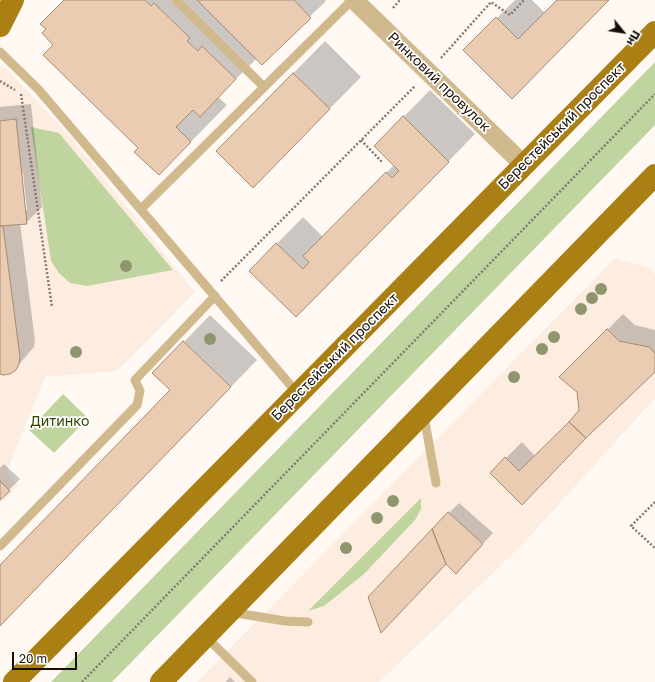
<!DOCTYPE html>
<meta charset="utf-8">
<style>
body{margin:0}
#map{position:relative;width:655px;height:682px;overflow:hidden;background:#fff8f3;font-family:"Golos Text",sans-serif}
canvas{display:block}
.north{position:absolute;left:603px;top:12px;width:40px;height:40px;-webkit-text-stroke:3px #fff;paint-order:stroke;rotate:120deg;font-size:11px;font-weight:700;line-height:16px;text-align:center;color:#1a0f07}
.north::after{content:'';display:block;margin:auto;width:14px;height:18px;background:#1a0f07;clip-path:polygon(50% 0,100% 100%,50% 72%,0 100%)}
.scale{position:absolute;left:12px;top:652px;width:65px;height:18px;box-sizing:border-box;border:2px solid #1a0f07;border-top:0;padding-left:5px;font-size:12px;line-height:14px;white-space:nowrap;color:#1a0f07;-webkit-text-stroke:3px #fff;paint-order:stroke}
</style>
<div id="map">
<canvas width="655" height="682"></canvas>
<div class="north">Пн</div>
<div class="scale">20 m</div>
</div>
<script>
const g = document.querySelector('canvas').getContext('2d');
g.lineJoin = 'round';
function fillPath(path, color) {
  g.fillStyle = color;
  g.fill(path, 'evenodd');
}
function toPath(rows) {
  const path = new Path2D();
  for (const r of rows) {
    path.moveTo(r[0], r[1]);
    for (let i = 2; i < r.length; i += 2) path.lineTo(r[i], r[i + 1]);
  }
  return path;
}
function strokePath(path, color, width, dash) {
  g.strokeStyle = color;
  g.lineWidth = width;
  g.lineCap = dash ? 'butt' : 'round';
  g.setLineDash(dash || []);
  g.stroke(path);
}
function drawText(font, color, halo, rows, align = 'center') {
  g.font = font + ' "Golos Text",sans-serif';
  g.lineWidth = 3.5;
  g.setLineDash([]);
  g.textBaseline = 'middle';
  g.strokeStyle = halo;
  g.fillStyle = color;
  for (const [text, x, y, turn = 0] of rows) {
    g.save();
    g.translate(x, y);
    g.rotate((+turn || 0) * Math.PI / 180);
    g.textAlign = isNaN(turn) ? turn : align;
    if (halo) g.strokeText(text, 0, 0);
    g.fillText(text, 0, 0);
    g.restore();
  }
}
const built = toPath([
 [0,65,5,67,73,140,195,292,117,371,45,377,6,473,18,485,0,504],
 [615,258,649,268,655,274,655,398,520,547,379,682,197,682]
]);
const green = toPath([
 [655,62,655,125,112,682,51,682],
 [31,127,59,133,173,270,87,286,70,283,59,273,51,261],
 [63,394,88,418,54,453,29,430],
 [421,498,421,509,415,520,364,574,324,606,308,611]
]);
const shadow = toPath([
 [65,0,325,0,326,1,262,63,257,58,218,97,227,105,159,174,54,45,47,29],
 [515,0,532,0,545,13,558,0,609,0,512,98,465,50],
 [325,41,361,77,285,154,217,151],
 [430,90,475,134,323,290,250,271,303,217,323,237,394,165,375,146],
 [31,104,42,207,26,223,20,223,35,341,34,347,15,369,0,372,0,107],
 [21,173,23,173,27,210,25,210],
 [623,314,635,325,655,330,655,370,593,430,522,503,491,473,522,442,535,456,572,421,580,410,578,391,561,377],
 [210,315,257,360,0,625,0,566,171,390,154,373],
 [4,464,20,479,0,499,0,468],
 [459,503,493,533,466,562,432,530],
 [230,677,235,682,226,682]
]);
const building = toPath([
 [64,0,145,0,151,6,154,3,190,38,187,41,198,51,202,46,236,79,200,117,193,110,176,127,191,142,159,175,134,152,138,148,43,55,53,45,42,33,46,29,40,24,64,0],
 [197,0,294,0,311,18,262,65,197,0],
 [557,0,609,0,512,99,463,50,496,17,518,39,557,0],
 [293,73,330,109,253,188,216,151,293,73],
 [403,116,449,162,296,317,249,271,276,243,303,269,309,262,303,256,386,172,392,178,399,171,374,146,403,116],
 [16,119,27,224,0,226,0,121,16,119],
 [0,226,3,226,20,357,19,364,16,370,10,374,3,375,0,374,0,226],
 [607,329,619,341,649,347,655,353,655,372,586,438,569,422,579,410,577,392,559,377,607,329],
 [183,341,231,387,0,626,0,565,170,390,152,373,183,341],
 [569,422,586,438,522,505,490,473,505,457,519,471,569,422],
 [0,481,10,491,0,500,0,481],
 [448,512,483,544,456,574,446,564,432,529,448,512],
 [432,529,446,564,381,633,368,597,432,529]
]);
const path = toPath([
 [393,8,400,0],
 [441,58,491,2,510,15,524,0],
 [0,81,15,90],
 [21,94,52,307],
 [361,140,382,162],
 [221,281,415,86],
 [655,502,631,526,655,548],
 [82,682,655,94]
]);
const service = toPath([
 [176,0,264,87],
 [0,52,38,89,298,394],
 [141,209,352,0],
 [424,416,436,483],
 [0,546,137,405,140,391,135,380,215,296],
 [230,612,285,621,308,622],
 [205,636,252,682]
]);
const minor = toPath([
 [354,0,524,165]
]);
const primary = toPath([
 [0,26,13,0],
 [14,682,655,32],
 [161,682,655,175]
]);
const trees = [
 [126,266],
 [601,289],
 [592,298],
 [581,309],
 [554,337],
 [210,339],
 [542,349],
 [76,352],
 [514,377],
 [393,501],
 [377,518],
 [346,548]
];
const streetNames = [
 ["Ринковий провулок",439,82,44],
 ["Берестейський проспект",562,126,-45],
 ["Берестейський проспект",335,357,-45]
];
const parkNames = [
 ["Дитинко",60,422]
];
fillPath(built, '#fdede1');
fillPath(green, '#c0d49f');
fillPath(shadow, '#0003');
fillPath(building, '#eaccb2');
strokePath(building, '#a78b72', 1);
strokePath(path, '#837973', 2.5, [2, 2]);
strokePath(service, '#d0b98c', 9);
strokePath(minor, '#d0b98c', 19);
strokePath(primary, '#aa8015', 22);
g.fillStyle = '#8f966d';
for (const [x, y] of trees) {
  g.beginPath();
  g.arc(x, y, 6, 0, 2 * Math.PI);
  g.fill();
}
drawText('14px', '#1a0f07', '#fff', streetNames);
drawText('14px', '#334600', '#fff', parkNames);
</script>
